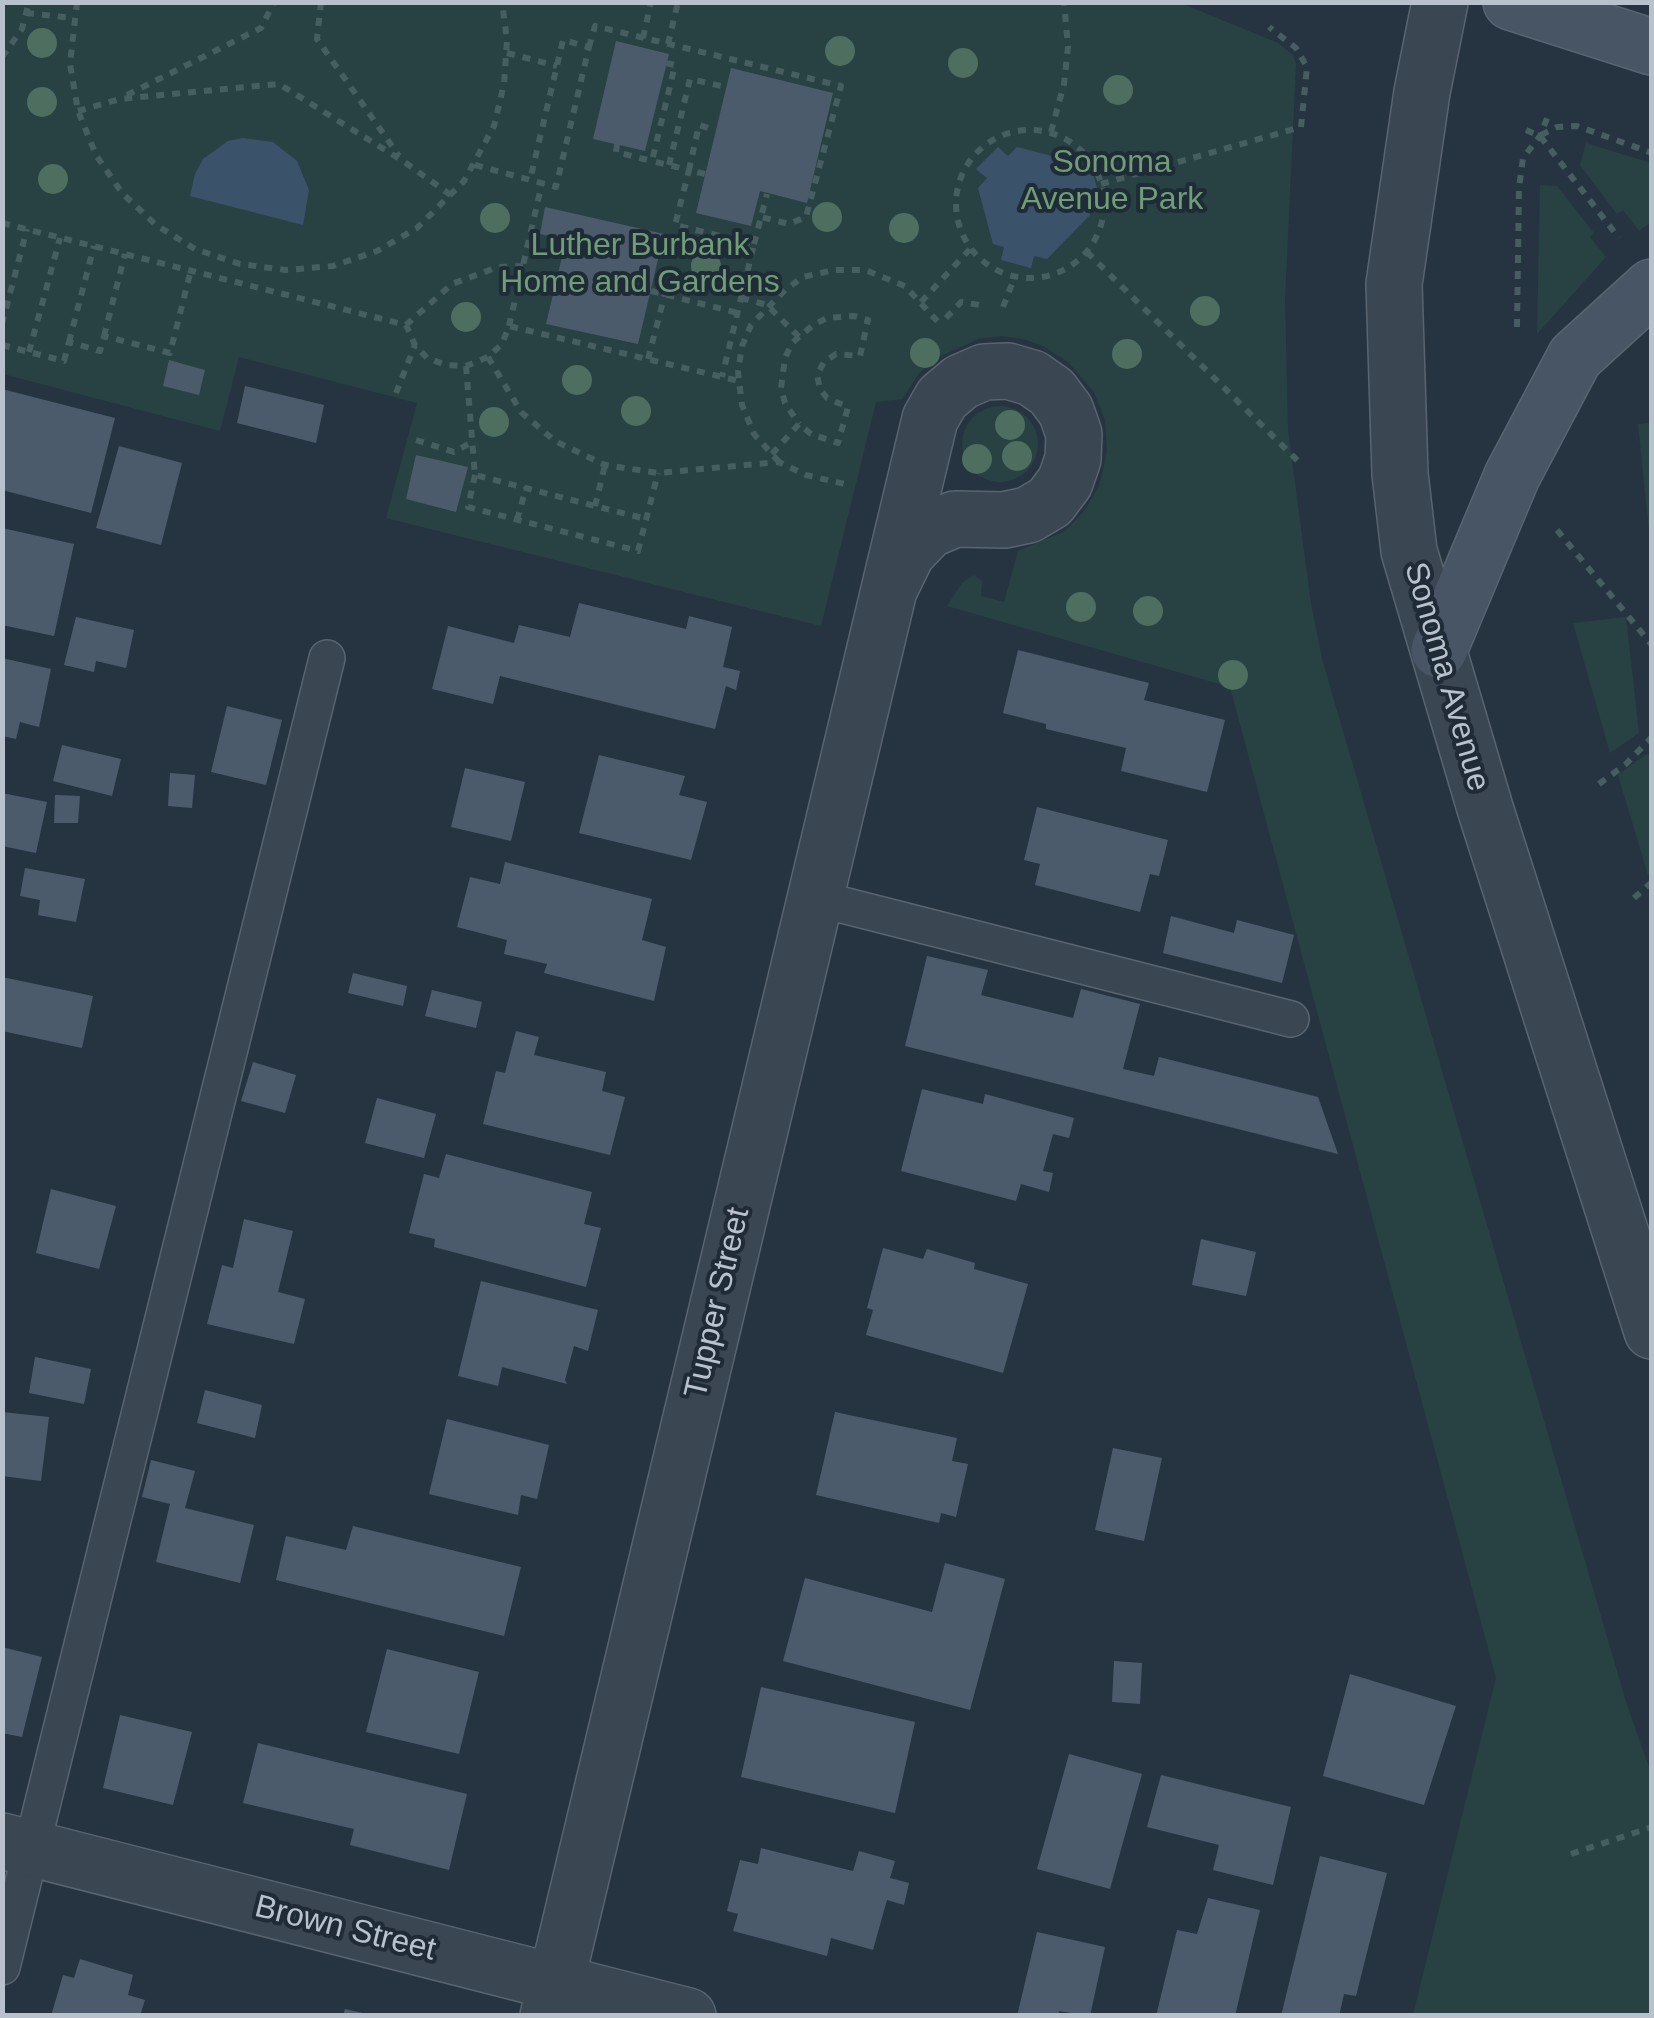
<!DOCTYPE html>
<style>
body{margin:0}
#map{position:relative;width:1654px;height:2018px;overflow:hidden;background:#263442;font-family:Arial,sans-serif}
canvas{display:block}
.frame{position:absolute;inset:0;border:5px solid #b8c1cc;pointer-events:none}
</style>
<div id="map">
<canvas width="1654" height="2018"></canvas>
<div class="frame"></div>
</div>
<script>
const g = document.querySelector('canvas').getContext('2d');
g.lineJoin = 'round';
function fillPath(path, color) {
  g.fillStyle = color;
  g.fill(path, 'evenodd');
}
function toPath(rows) {
  const path = new Path2D();
  for (const r of rows) {
    if (r.length === 3) {
      path.moveTo(r[0] + r[2], r[1]);
      path.arc(r[0], r[1], r[2], 0, 2 * Math.PI);
      continue;
    }
    path.moveTo(r[0], r[1]);
    for (let i = 2; i < r.length; i += 2) path.lineTo(r[i], r[i + 1]);
  }
  return path;
}
function strokePath(path, color, width, dash) {
  g.strokeStyle = color;
  g.lineWidth = width;
  g.lineCap = dash ? 'butt' : 'round';
  g.setLineDash(dash || []);
  g.stroke(path);
}
function drawText(font, color, halo, rows, align = 'center') {
  g.font = font + ' Arial,sans-serif';
  g.lineWidth = 8;
  g.setLineDash([]);
  g.textBaseline = 'middle';
  g.strokeStyle = halo;
  g.fillStyle = color;
  for (const [text, x, y, turn = 0] of rows) {
    g.save();
    g.translate(x, y);
    g.rotate((+turn || 0) * Math.PI / 180);
    g.textAlign = isNaN(turn) ? turn : align;
    if (halo) g.strokeText(text, 0, 0);
    g.fillText(text, 0, 0);
    g.restore();
  }
}
const green = toPath([
 [1178,2,1278,43,1293,55,1296,64,1285,298,1288,430,1311,604,1322,659,1626,1702,1651,1773,1651,2015,1413,2015,1496,1678,1230,687,947,606,962,583,974,575,982,581,981,596,1004,602,1018,551,1065,531,1085,510,1099,486,1107,452,1105,420,1094,392,1068,362,1043,346,1023,339,1002,336,978,339,935,359,920,372,902,399,876,402,821,626,386,518,417,403,239,357,220,431,3,374,2,3],
 [1586,143,1651,163,1651,222,1639,231,1623,210,1617,214,1580,165],
 [1540,185,1557,186,1594,233,1590,237,1606,257,1537,334],
 [1000,444,38],
 [1651,423,1652,423,1651,551,1638,424],
 [1626,617,1639,733,1610,753,1573,623],
 [1651,754,1652,872,1648,875,1618,775,1645,755]
]);
const water = toPath([
 [243,138,273,142,297,161,309,190,303,225,190,196,195,174,203,159,228,141],
 [998,147,1008,156,1017,147,1075,162,1079,174,1092,170,1100,199,1087,203,1090,215,1047,259,1034,256,1031,268,1001,260,1004,247,993,244,978,188,987,178,976,169]
]);
const building = toPath([
 [616,41,669,54,645,151,593,139],
 [731,68,833,93,807,203,760,191,751,226,696,213],
 [545,207,664,234,638,344,546,324,566,240,540,234],
 [169,360,205,370,199,395,163,386],
 [245,386,324,405,316,443,237,423],
 [2,389,115,418,91,513,2,490],
 [119,446,182,463,161,545,96,528],
 [416,455,468,467,456,512,406,499],
 [2,528,74,544,54,636,2,625],
 [579,603,686,629,689,616,732,627,723,667,740,671,736,690,726,686,715,729,500,676,493,704,432,689,448,626,514,643,519,625,570,637],
 [76,617,134,630,126,668,96,661,94,672,64,665],
 [1018,650,1149,683,1144,700,1225,720,1207,792,1121,771,1126,748,1046,729,1046,724,1003,713],
 [2,658,51,669,39,727,20,722,16,739,2,736],
 [227,706,282,720,266,785,211,772],
 [62,745,121,759,112,796,53,781],
 [599,755,685,776,679,795,707,802,691,860,579,833],
 [465,768,525,782,511,841,451,827],
 [170,773,195,775,192,808,168,806],
 [2,793,47,802,36,853,2,846],
 [55,795,80,796,78,823,54,823],
 [1037,807,1168,840,1159,876,1150,874,1140,912,1035,885,1040,864,1024,860],
 [505,862,652,899,642,940,666,947,654,1001,544,973,547,964,504,954,507,940,457,927,470,877,500,884],
 [25,868,85,879,76,922,38,915,40,900,20,896],
 [1171,916,1234,933,1237,920,1294,935,1282,983,1163,953],
 [927,956,988,970,981,995,1073,1018,1081,989,1140,1004,1123,1069,1154,1076,1159,1057,1318,1097,1338,1154,905,1046],
 [353,973,407,986,403,1006,348,993],
 [2,977,93,996,82,1048,2,1031],
 [432,990,482,1002,476,1028,425,1016],
 [516,1031,539,1037,534,1055,606,1072,602,1091,625,1097,610,1155,483,1124,496,1071,505,1073],
 [253,1062,296,1075,285,1113,241,1101],
 [922,1089,983,1104,985,1094,1074,1118,1069,1138,1053,1134,1043,1171,1053,1173,1049,1192,1021,1184,1016,1201,901,1171],
 [377,1098,436,1114,424,1158,365,1143],
 [446,1154,592,1192,584,1224,601,1228,586,1287,434,1247,435,1239,409,1233,424,1174,439,1178],
 [51,1189,116,1206,99,1269,36,1253],
 [244,1219,293,1231,278,1292,305,1299,294,1344,207,1324,222,1265,233,1268],
 [1201,1239,1256,1252,1246,1296,1192,1285],
 [883,1248,923,1259,927,1249,975,1263,974,1269,1028,1284,1003,1373,866,1335,873,1310,867,1308],
 [481,1281,598,1310,588,1351,574,1346,565,1380,567,1384,502,1367,498,1386,458,1376],
 [35,1357,91,1369,84,1404,29,1393],
 [205,1390,262,1405,255,1438,197,1423],
 [2,1412,49,1417,41,1481,2,1476],
 [835,1412,957,1438,952,1461,968,1464,956,1517,941,1513,939,1523,816,1495],
 [447,1419,549,1445,537,1499,521,1495,518,1515,429,1494],
 [1113,1448,1162,1458,1144,1541,1095,1530],
 [151,1460,195,1471,185,1508,254,1525,240,1583,156,1562,170,1504,142,1497],
 [353,1526,521,1567,504,1636,276,1580,286,1536,346,1550],
 [945,1563,1005,1579,970,1710,783,1661,805,1578,932,1612],
 [2,1647,42,1657,22,1737,2,1733],
 [387,1649,479,1672,459,1754,366,1732],
 [1114,1661,1142,1663,1140,1704,1112,1702],
 [1350,1674,1456,1706,1424,1805,1323,1776],
 [761,1687,915,1722,895,1813,741,1777],
 [120,1715,192,1732,173,1805,103,1788],
 [258,1743,467,1794,449,1870,350,1845,354,1829,243,1803],
 [1069,1754,1142,1774,1110,1889,1037,1869],
 [1161,1775,1291,1807,1273,1885,1213,1870,1219,1845,1147,1827],
 [761,1848,853,1871,859,1851,895,1861,890,1878,909,1883,904,1905,887,1900,873,1950,831,1938,827,1956,733,1931,738,1914,727,1911,740,1860,758,1864],
 [1320,1856,1387,1873,1356,1996,1344,1994,1339,2016,1281,2016],
 [1208,1898,1260,1910,1235,2016,1156,2016,1177,1930,1197,1934],
 [1037,1932,1105,1947,1090,2016,1059,2011,1058,2016,1017,2016],
 [80,1959,133,1975,128,1995,145,2000,140,2016,51,2016,63,1975,74,1978],
 [345,2009,367,2014,367,2016,343,2016]
]);
const path = toPath([
 [77,2,70,64,78,111,96,155,122,193,156,225,195,249,240,264,286,270,333,266,377,251,417,228,464,181,494,126,504,84,507,40,502,2],
 [321,2,317,39,399,156],
 [26,13,73,18],
 [643,38,651,2],
 [668,44,678,2],
 [589,47,595,26,841,86,806,217,789,224,761,217],
 [507,53,557,66],
 [2,57,22,29,29,2],
 [666,63,675,65,652,161,689,170,675,225,754,244,722,377],
 [127,95,261,28,274,2],
 [78,111,120,99,279,84,403,161,452,196],
 [1526,130,1540,136,1619,238],
 [1030,204,74],
 [1051,132,1064,84,1068,47,1064,2],
 [1541,135,1557,127,1577,126,1652,153],
 [617,144,616,152,652,161],
 [475,165,556,187,589,47,563,40,530,180],
 [669,165,690,79,726,87],
 [705,174,689,170,699,125,715,130],
 [1101,184,1301,127,1307,67,1296,48,1269,27],
 [2,223,406,325,415,345,427,358,446,365,466,366,488,357,502,344,509,326,739,381],
 [754,244,767,194],
 [1087,252,1300,463],
 [651,291,738,313],
 [741,298,767,305,799,337],
 [921,302,971,248],
 [1003,307,1015,276],
 [946,318,961,302,986,306],
 [2,324,27,229],
 [406,325,452,284,498,267,523,266],
 [509,326,542,183],
 [1517,327,1519,188,1523,158,1540,136,1548,116],
 [104,336,125,254],
 [69,342,94,246],
 [2,345,64,361,69,342,100,351,104,336,170,353,191,270],
 [29,352,60,238],
 [488,357,521,412,555,441,605,465,658,473,779,462,806,475,849,485],
 [648,359,665,294],
 [466,366,475,475,646,519],
 [396,393,415,345],
 [416,440,454,452,472,442],
 [772,454,799,424,811,434,838,443,848,407,827,398,820,389,817,375,824,362,836,354,860,356,868,320,854,316,827,318,813,325,792,343,785,358,781,388,785,403,799,424],
 [779,462,754,434,742,405,738,372,742,346,751,325,785,290,803,277,834,270,865,270,905,286,938,322],
 [475,475,468,507,638,551,658,473],
 [595,506,605,465],
 [517,520,526,488],
 [1557,530,1652,645],
 [1599,784,1626,764,1652,737],
 [1634,898,1652,882],
 [1571,1854,1652,1827]
]);
const service = toPath([
 [815,898,1291,1019],
 [2,1967,327,658]
]);
const minor = toPath([
 [2,1841,688,2016],
 [548,2016,889,590,930,419,942,398,961,382,984,372,1008,371,1032,378,1052,392,1066,411,1074,434,1073,459,1065,482,1050,502,1028,515,1004,520,955,519,929,530,907,553,889,590]
]);
const tertiary = toPath([
 [1440,2,1422,92,1394,284,1400,474,1409,551,1485,808,1652,1331]
]);
const secondary = toPath([
 [1511,2,1652,47],
 [1439,650,1512,476,1575,357,1652,287]
]);
const trees = [
 [42,43],
 [840,51],
 [963,63],
 [1118,90],
 [42,102],
 [53,179],
 [827,217],
 [495,218],
 [904,228],
 [706,266],
 [1205,311],
 [466,317],
 [925,353],
 [1127,354],
 [577,380],
 [636,411],
 [494,422],
 [1010,425],
 [1017,456],
 [977,459],
 [1081,607],
 [1148,611],
 [1233,675]
];
const parkNames = [
 ["Sonoma",1112,163],
 ["Avenue Park",1112,200],
 ["Luther Burbank",640,246],
 ["Home and Gardens",640,283]
];
const streetNames = [
 ["Sonoma Avenue",1446,677,74],
 ["Tupper Street",718,1303,-77],
 ["Brown Street",345,1929,14]
];
fillPath(green, '#284243');
fillPath(water, '#3b526b');
fillPath(building, '#4c5b6b');
strokePath(service, '#59646f', 38);
strokePath(minor, '#59646f', 58);
strokePath(tertiary, '#59646f', 58);
strokePath(secondary, '#59646f', 58);
strokePath(path, '#465e60', 6, [8, 8]);
strokePath(service, '#3a4652', 35);
strokePath(minor, '#3a4652', 55);
strokePath(tertiary, '#3a4652', 55);
strokePath(secondary, '#485565', 55);
g.fillStyle = '#4e6e5f';
for (const [x, y] of trees) {
  g.beginPath();
  g.arc(x, y, 15, 0, 2 * Math.PI);
  g.fill();
}
drawText('32px', '#6e9d76', '#1f2b37', parkNames);
drawText('32px', '#b8c1cc', '#1f2b37', streetNames);
</script>
